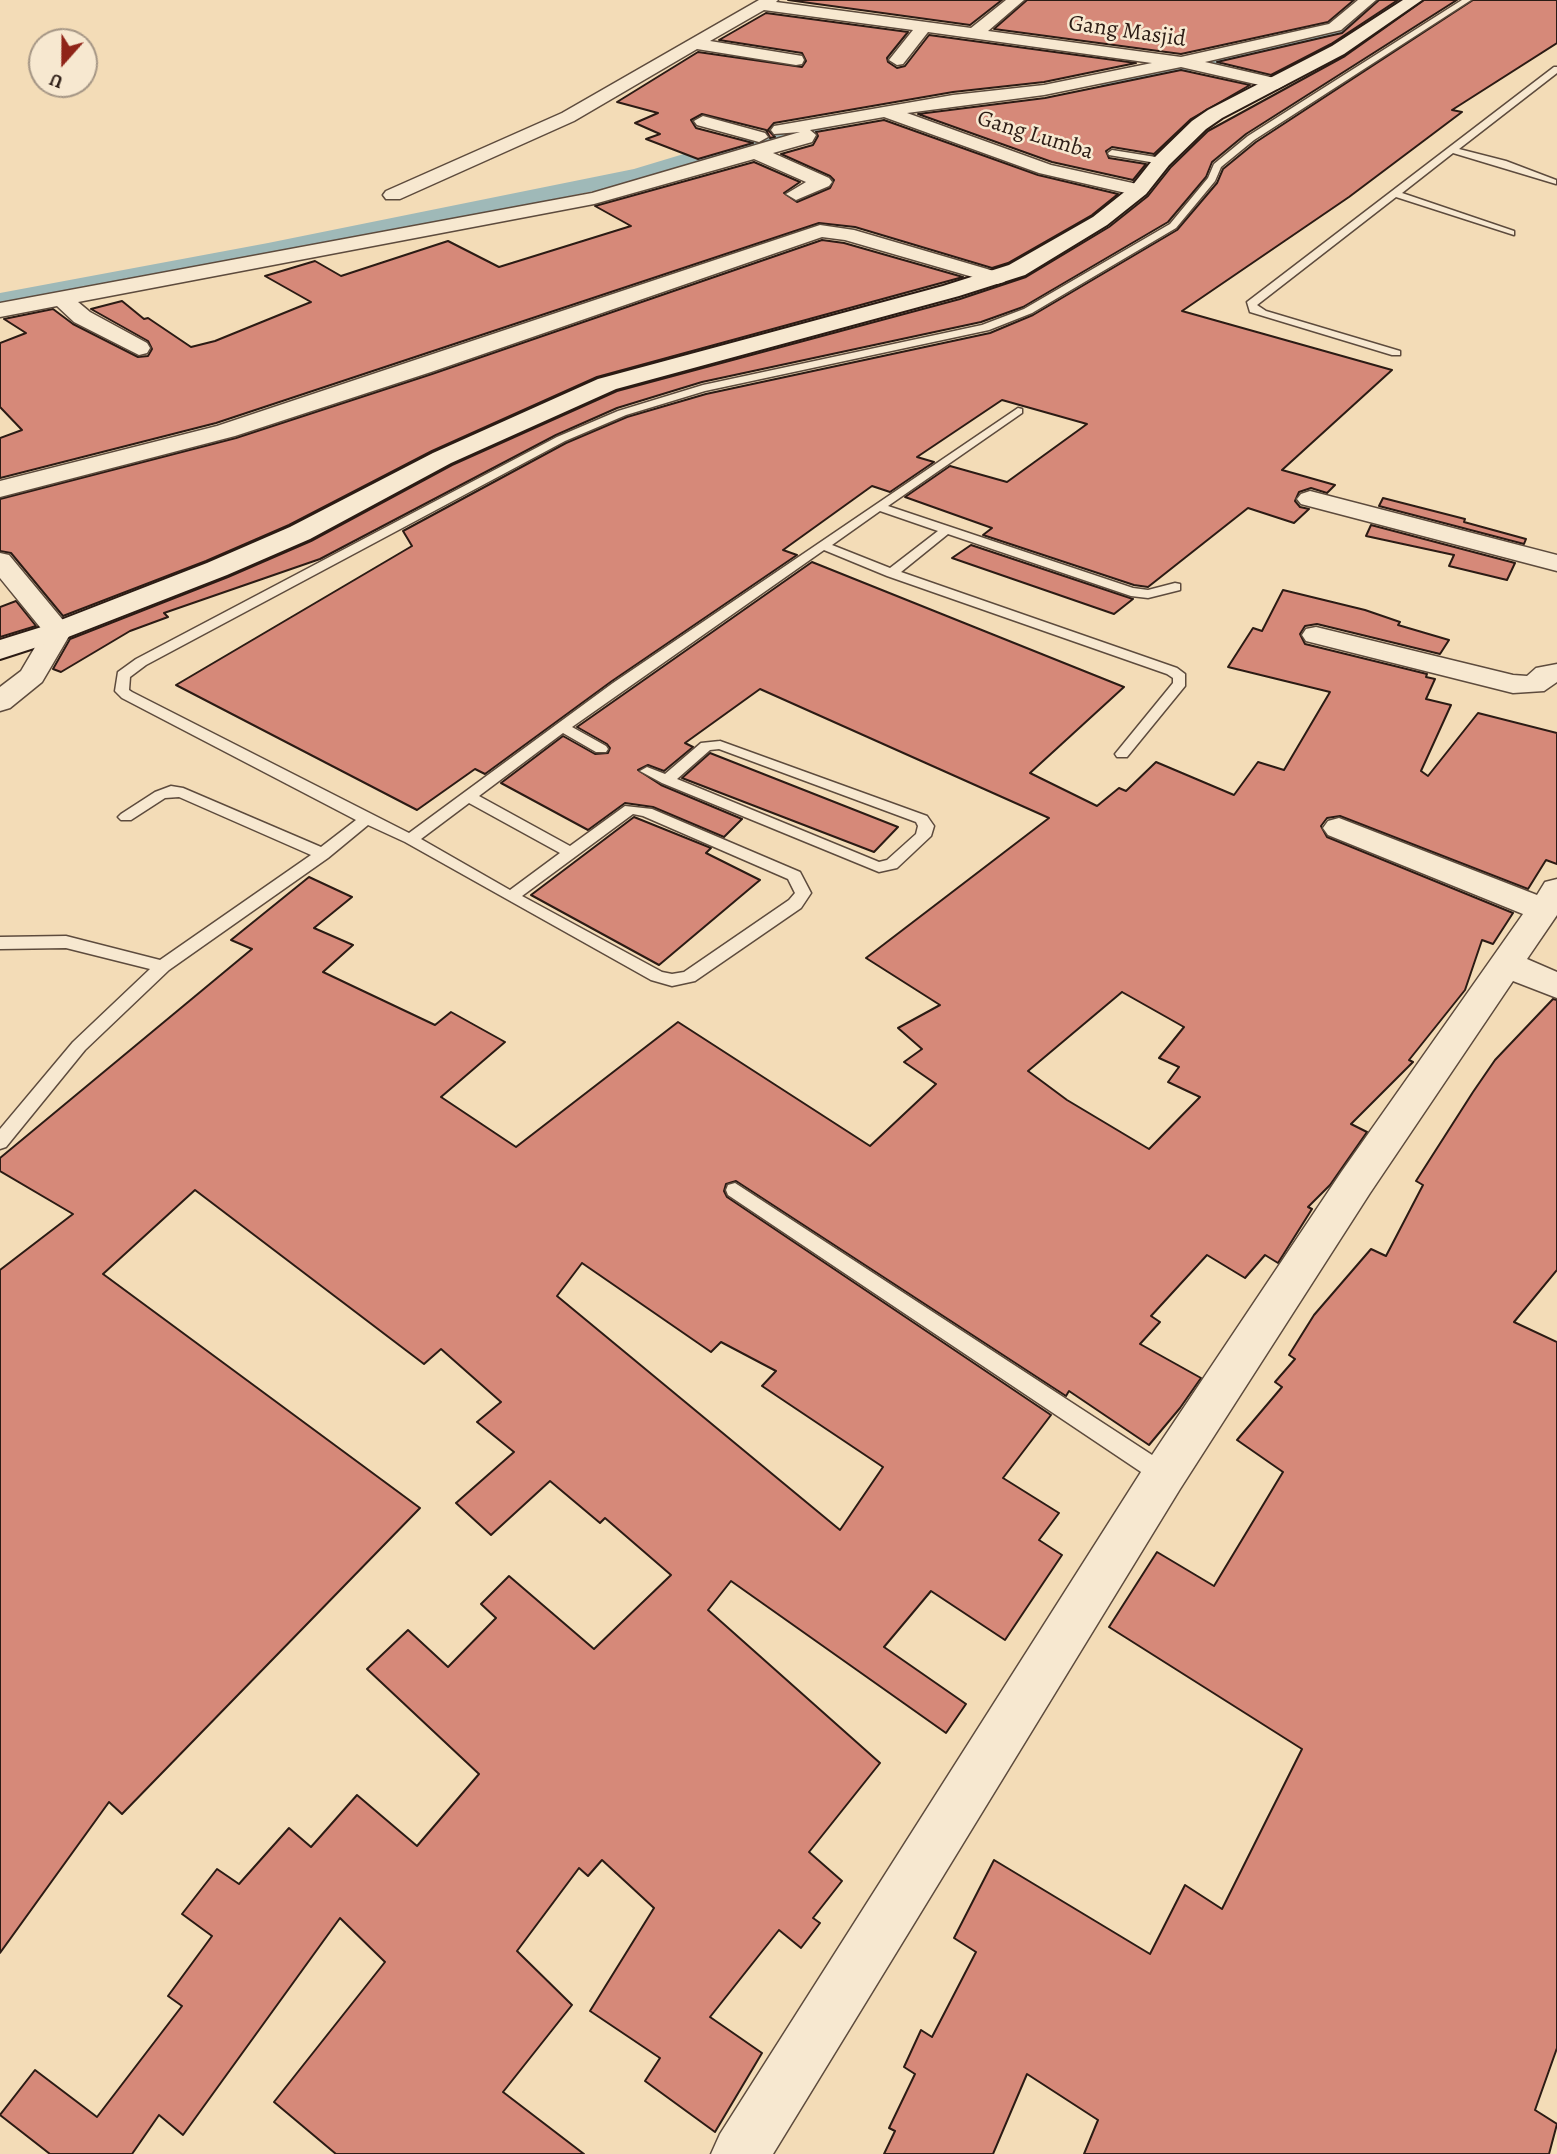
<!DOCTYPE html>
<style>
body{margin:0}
#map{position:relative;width:1557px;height:2154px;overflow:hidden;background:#f3dcb7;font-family:Alegreya,serif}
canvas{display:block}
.north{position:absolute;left:28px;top:28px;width:70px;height:70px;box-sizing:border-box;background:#f7e8d0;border:2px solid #a59685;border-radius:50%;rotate:201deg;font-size:19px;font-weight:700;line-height:28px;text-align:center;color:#2b1b14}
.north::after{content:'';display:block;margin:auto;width:24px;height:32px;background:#8f2418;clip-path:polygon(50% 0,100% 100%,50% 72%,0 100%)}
</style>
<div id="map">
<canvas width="1557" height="2154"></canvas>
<div class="north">U</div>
</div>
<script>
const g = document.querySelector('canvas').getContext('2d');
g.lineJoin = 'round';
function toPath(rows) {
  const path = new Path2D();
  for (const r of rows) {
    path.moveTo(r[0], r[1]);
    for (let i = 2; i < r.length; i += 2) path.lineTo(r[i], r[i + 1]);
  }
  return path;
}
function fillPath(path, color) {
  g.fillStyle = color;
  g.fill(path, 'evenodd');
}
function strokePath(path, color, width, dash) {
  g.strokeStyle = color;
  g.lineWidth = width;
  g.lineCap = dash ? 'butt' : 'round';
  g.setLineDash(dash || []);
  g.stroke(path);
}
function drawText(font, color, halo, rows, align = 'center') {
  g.font = font + ' Alegreya,serif';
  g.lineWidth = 5;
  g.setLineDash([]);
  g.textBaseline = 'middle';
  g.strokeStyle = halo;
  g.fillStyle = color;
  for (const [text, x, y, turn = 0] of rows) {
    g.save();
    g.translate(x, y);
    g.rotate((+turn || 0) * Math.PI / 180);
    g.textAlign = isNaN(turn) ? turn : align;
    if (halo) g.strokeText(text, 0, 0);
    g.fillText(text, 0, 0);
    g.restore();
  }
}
const canal = toPath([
 [1378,0,1400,0,1342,34,1200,69,1105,88,1095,82,1105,76,1200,57,1329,26,1378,0],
 [830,116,837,118,840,122,837,126,734,152,639,182,268,257,0,307,0,293,268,243,634,169,720,143,830,116]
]);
const building = toPath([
 [788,0,1002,0,970,25,788,0],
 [1027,0,1354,0,1328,22,1181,54,994,29,1027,0],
 [1379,0,1398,0,1331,44,1271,75,1217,62,1342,33,1379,0],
 [1424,0,1457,0,1246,134,1212,162,1206,177,1168,222,1023,307,981,322,702,382,617,408,556,435,320,559,164,613,168,617,130,631,61,672,53,669,70,639,228,577,311,541,452,465,617,391,960,299,1026,277,1109,227,1148,196,1171,167,1208,131,1345,56,1424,0],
 [1473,0,1557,0,1557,43,1452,110,1462,112,1349,197,1182,311,1392,370,1282,470,1335,485,1327,493,1311,488,1299,492,1295,501,1300,507,1309,509,1294,523,1248,508,1148,587,1134,585,983,535,992,528,905,497,950,466,1007,482,1087,424,1002,400,917,457,934,462,890,492,872,486,783,550,797,555,612,681,485,774,475,769,417,810,176,685,412,546,403,531,566,443,627,417,706,394,990,333,1033,315,1177,230,1217,183,1223,169,1256,142,1473,0],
 [766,13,908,32,887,58,888,62,897,68,905,66,929,35,1136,63,1044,82,953,92,774,123,768,130,775,137,770,138,766,130,702,114,691,120,696,128,753,143,698,159,646,139,660,134,635,123,658,113,617,102,698,52,802,67,806,61,802,53,719,40,766,13],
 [1181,70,1250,85,1191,119,1154,154,1112,147,1106,151,1109,158,1146,164,1133,180,1052,162,918,114,1045,98,1181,70],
 [884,120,1038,175,1118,194,1092,215,1008,263,992,268,855,227,819,223,216,423,0,478,0,438,22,430,0,407,0,343,26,333,4,319,53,309,73,324,138,357,148,356,152,349,148,341,91,309,122,301,144,319,148,318,191,347,215,341,311,302,265,276,315,261,341,276,448,241,499,267,631,226,595,206,754,162,800,182,784,193,797,202,830,188,834,180,830,176,781,154,813,145,818,136,816,132,884,120],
 [822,240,844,243,963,277,597,377,432,451,289,525,206,561,63,616,11,553,0,551,0,499,236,438,432,374,822,240],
 [1383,498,1465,519,1464,522,1526,539,1524,544,1379,506,1383,498],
 [1371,525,1515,563,1507,580,1449,566,1454,555,1366,536,1371,525],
 [971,545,1133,599,1114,614,952,558,971,545],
 [812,562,1124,687,1030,773,1097,806,1119,788,1126,791,1156,762,1234,795,1258,762,1284,770,1330,692,1228,667,1253,628,1262,631,1283,590,1365,610,1400,622,1398,625,1449,640,1440,654,1317,624,1305,626,1300,634,1305,644,1427,674,1426,677,1435,679,1426,699,1451,705,1421,771,1428,776,1478,713,1557,733,1557,864,1546,860,1528,889,1340,816,1327,818,1321,826,1327,837,1513,913,1493,944,1482,940,1465,990,1409,1060,1413,1062,1351,1124,1367,1132,1330,1185,1308,1207,1312,1209,1278,1263,1265,1255,1245,1278,1207,1255,1151,1316,1160,1322,1140,1344,1201,1378,1180,1408,1149,1445,1069,1391,1066,1396,736,1181,726,1184,724,1191,727,1197,1051,1415,1003,1478,1059,1513,1039,1540,1062,1555,1005,1640,931,1591,884,1647,966,1704,946,1733,731,1581,708,1610,880,1763,809,1852,842,1881,813,1918,820,1923,801,1948,779,1930,710,2017,762,2053,715,2132,645,2081,660,2058,590,2011,654,1908,602,1860,588,1876,579,1868,517,1951,572,2005,503,2092,584,2154,336,2154,274,2102,385,1962,340,1918,183,2135,159,2115,132,2154,50,2154,0,2115,35,2070,97,2117,182,2006,168,1996,212,1936,182,1914,217,1869,239,1884,289,1828,311,1847,357,1795,417,1846,479,1774,367,1669,408,1630,448,1667,496,1618,481,1604,509,1576,594,1649,671,1575,605,1518,600,1523,550,1481,491,1535,456,1503,514,1452,477,1422,501,1402,441,1349,424,1364,195,1190,103,1274,420,1508,122,1814,109,1802,0,1953,0,1270,73,1214,0,1171,0,1158,252,949,231,940,309,877,352,897,314,928,353,945,323,972,435,1025,451,1012,505,1042,441,1097,516,1147,678,1022,870,1146,936,1084,904,1062,922,1049,898,1028,940,1005,866,958,1049,818,760,689,685,743,693,747,664,771,648,765,638,770,661,785,742,819,724,837,653,807,625,803,588,830,501,783,563,736,595,754,608,753,610,748,607,744,577,727,812,562],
 [1122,992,1184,1027,1159,1058,1179,1067,1168,1082,1200,1097,1149,1149,1067,1100,1028,1071,1122,992],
 [582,1263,711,1352,721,1342,776,1371,762,1386,883,1467,840,1530,557,1296,582,1263],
 [16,601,36,626,0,637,0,607,16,601],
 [710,753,898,827,874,852,682,778,710,753],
 [634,817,711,848,706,853,760,880,659,965,531,895,634,817],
 [1553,999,1557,1000,1557,1270,1514,1322,1557,1342,1557,2048,1535,2110,1557,2124,1549,2154,1084,2154,1098,2120,1027,2074,993,2154,884,2154,895,2131,889,2128,915,2074,904,2067,921,2030,932,2037,976,1952,954,1938,994,1860,1150,1954,1185,1885,1222,1909,1302,1749,1109,1627,1157,1552,1214,1586,1283,1472,1237,1440,1282,1387,1275,1382,1295,1359,1289,1355,1314,1315,1371,1249,1386,1256,1423,1185,1416,1181,1473,1092,1495,1060,1553,999]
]);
const lane = toPath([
 [1462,0,1471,0,1254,140,1221,167,1215,181,1176,228,1032,313,989,330,705,391,626,415,565,441,146,665,130,677,129,690,132,692,409,833,613,683,1018,408,1022,409,1022,413,888,506,1133,588,1148,590,1175,583,1180,584,1180,590,1148,598,1131,596,948,534,901,572,1177,668,1185,674,1185,686,1127,757,1117,757,1115,754,1173,683,1173,678,1167,674,887,576,824,550,572,727,606,746,608,749,606,752,596,752,563,733,479,796,570,846,625,806,652,809,800,872,811,893,801,908,695,981,672,986,651,980,405,842,368,825,328,858,169,970,85,1050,6,1147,0,1149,0,1129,73,1042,150,969,66,948,0,949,0,937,66,936,160,960,311,855,179,797,165,798,131,820,121,820,118,817,121,814,155,792,171,786,183,788,321,847,356,820,122,698,115,691,118,672,136,659,557,437,618,411,703,385,982,325,1024,309,1170,224,1208,178,1214,164,1248,136,1462,0],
 [880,511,938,531,890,568,832,545,880,511],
 [469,803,560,853,510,890,421,839,469,803],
 [633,814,643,816,788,879,795,893,789,900,684,972,672,974,662,972,522,896,633,814],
 [1554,67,1557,67,1557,73,1459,149,1506,161,1556,180,1556,184,1453,153,1402,193,1514,231,1514,235,1396,197,1257,305,1266,311,1400,351,1400,355,1392,355,1250,312,1247,302,1554,67],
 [1112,150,1162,158,1166,161,1162,164,1109,155,1108,153,1112,150],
 [720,741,927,816,934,826,931,836,897,868,879,872,662,783,640,771,647,767,665,774,701,743,720,741],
 [719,749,916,822,918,826,916,834,887,860,879,862,677,779,710,750,719,749],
 [735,1183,1172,1468,1175,1475,1172,1482,1164,1484,1156,1482,728,1195,726,1190,728,1185,735,1183]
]);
const street = toPath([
 [759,0,778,0,776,2,971,28,1006,0,1024,0,988,31,1181,57,1329,24,1358,0,1376,0,1341,30,1205,62,1283,80,1286,84,1277,89,1181,67,1044,95,907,113,1051,165,1146,186,1149,190,1139,196,1039,173,884,117,810,130,816,135,812,142,773,153,829,178,832,182,829,186,796,200,786,194,806,182,754,159,594,204,78,302,90,312,147,343,150,348,147,353,139,355,74,322,57,306,0,317,0,303,592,193,800,132,774,134,771,130,774,126,780,125,953,95,1044,85,1152,63,928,32,903,64,897,65,889,60,913,30,764,10,710,41,796,55,802,56,804,60,802,64,796,65,697,49,574,121,400,199,386,199,383,195,386,191,562,113,759,0],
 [703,116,765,133,768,137,759,142,697,125,694,121,703,116],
 [820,225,854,230,1004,274,1008,278,1004,282,997,284,845,240,822,237,431,372,235,436,0,497,0,481,217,426,820,225],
 [1310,491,1557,555,1557,571,1301,504,1297,499,1301,494,1310,491],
 [0,553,9,555,72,631,42,682,10,708,0,711,0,687,21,671,44,632,0,578,0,553],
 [1316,627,1513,675,1527,676,1536,668,1557,664,1557,682,1544,691,1513,693,1306,641,1302,635,1306,629,1316,627],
 [1339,818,1537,895,1545,882,1557,879,1557,915,1527,959,1557,972,1557,998,1513,981,1370,1193,1180,1489,773,2154,711,2154,720,2134,1148,1461,1342,1171,1523,914,1328,835,1323,828,1328,821,1339,818]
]);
const secondary = toPath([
 [1403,0,1422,0,1344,54,1222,118,1206,129,1169,165,1146,194,1107,225,1025,275,959,296,616,389,451,463,310,539,227,575,68,637,0,659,0,640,48,625,207,563,290,527,433,453,598,379,943,286,1009,265,1093,217,1132,186,1155,157,1192,121,1208,110,1332,46,1403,0]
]);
const farStreetnames = [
 ["Gang Masjid",1127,32,8],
 ["Gang Lumba",1035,136,17]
];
fillPath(canal, '#9fb9b8');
fillPath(building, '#d68979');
strokePath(building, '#2b1b14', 2);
strokePath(lane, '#5d4b3d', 3);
strokePath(street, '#5d4b3d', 3);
strokePath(secondary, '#2b1b14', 4);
fillPath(lane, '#f7e8d0');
fillPath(street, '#f7e8d0');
fillPath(secondary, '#f7e8d0');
drawText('23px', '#2b1b14', '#f7e8d0', farStreetnames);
</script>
